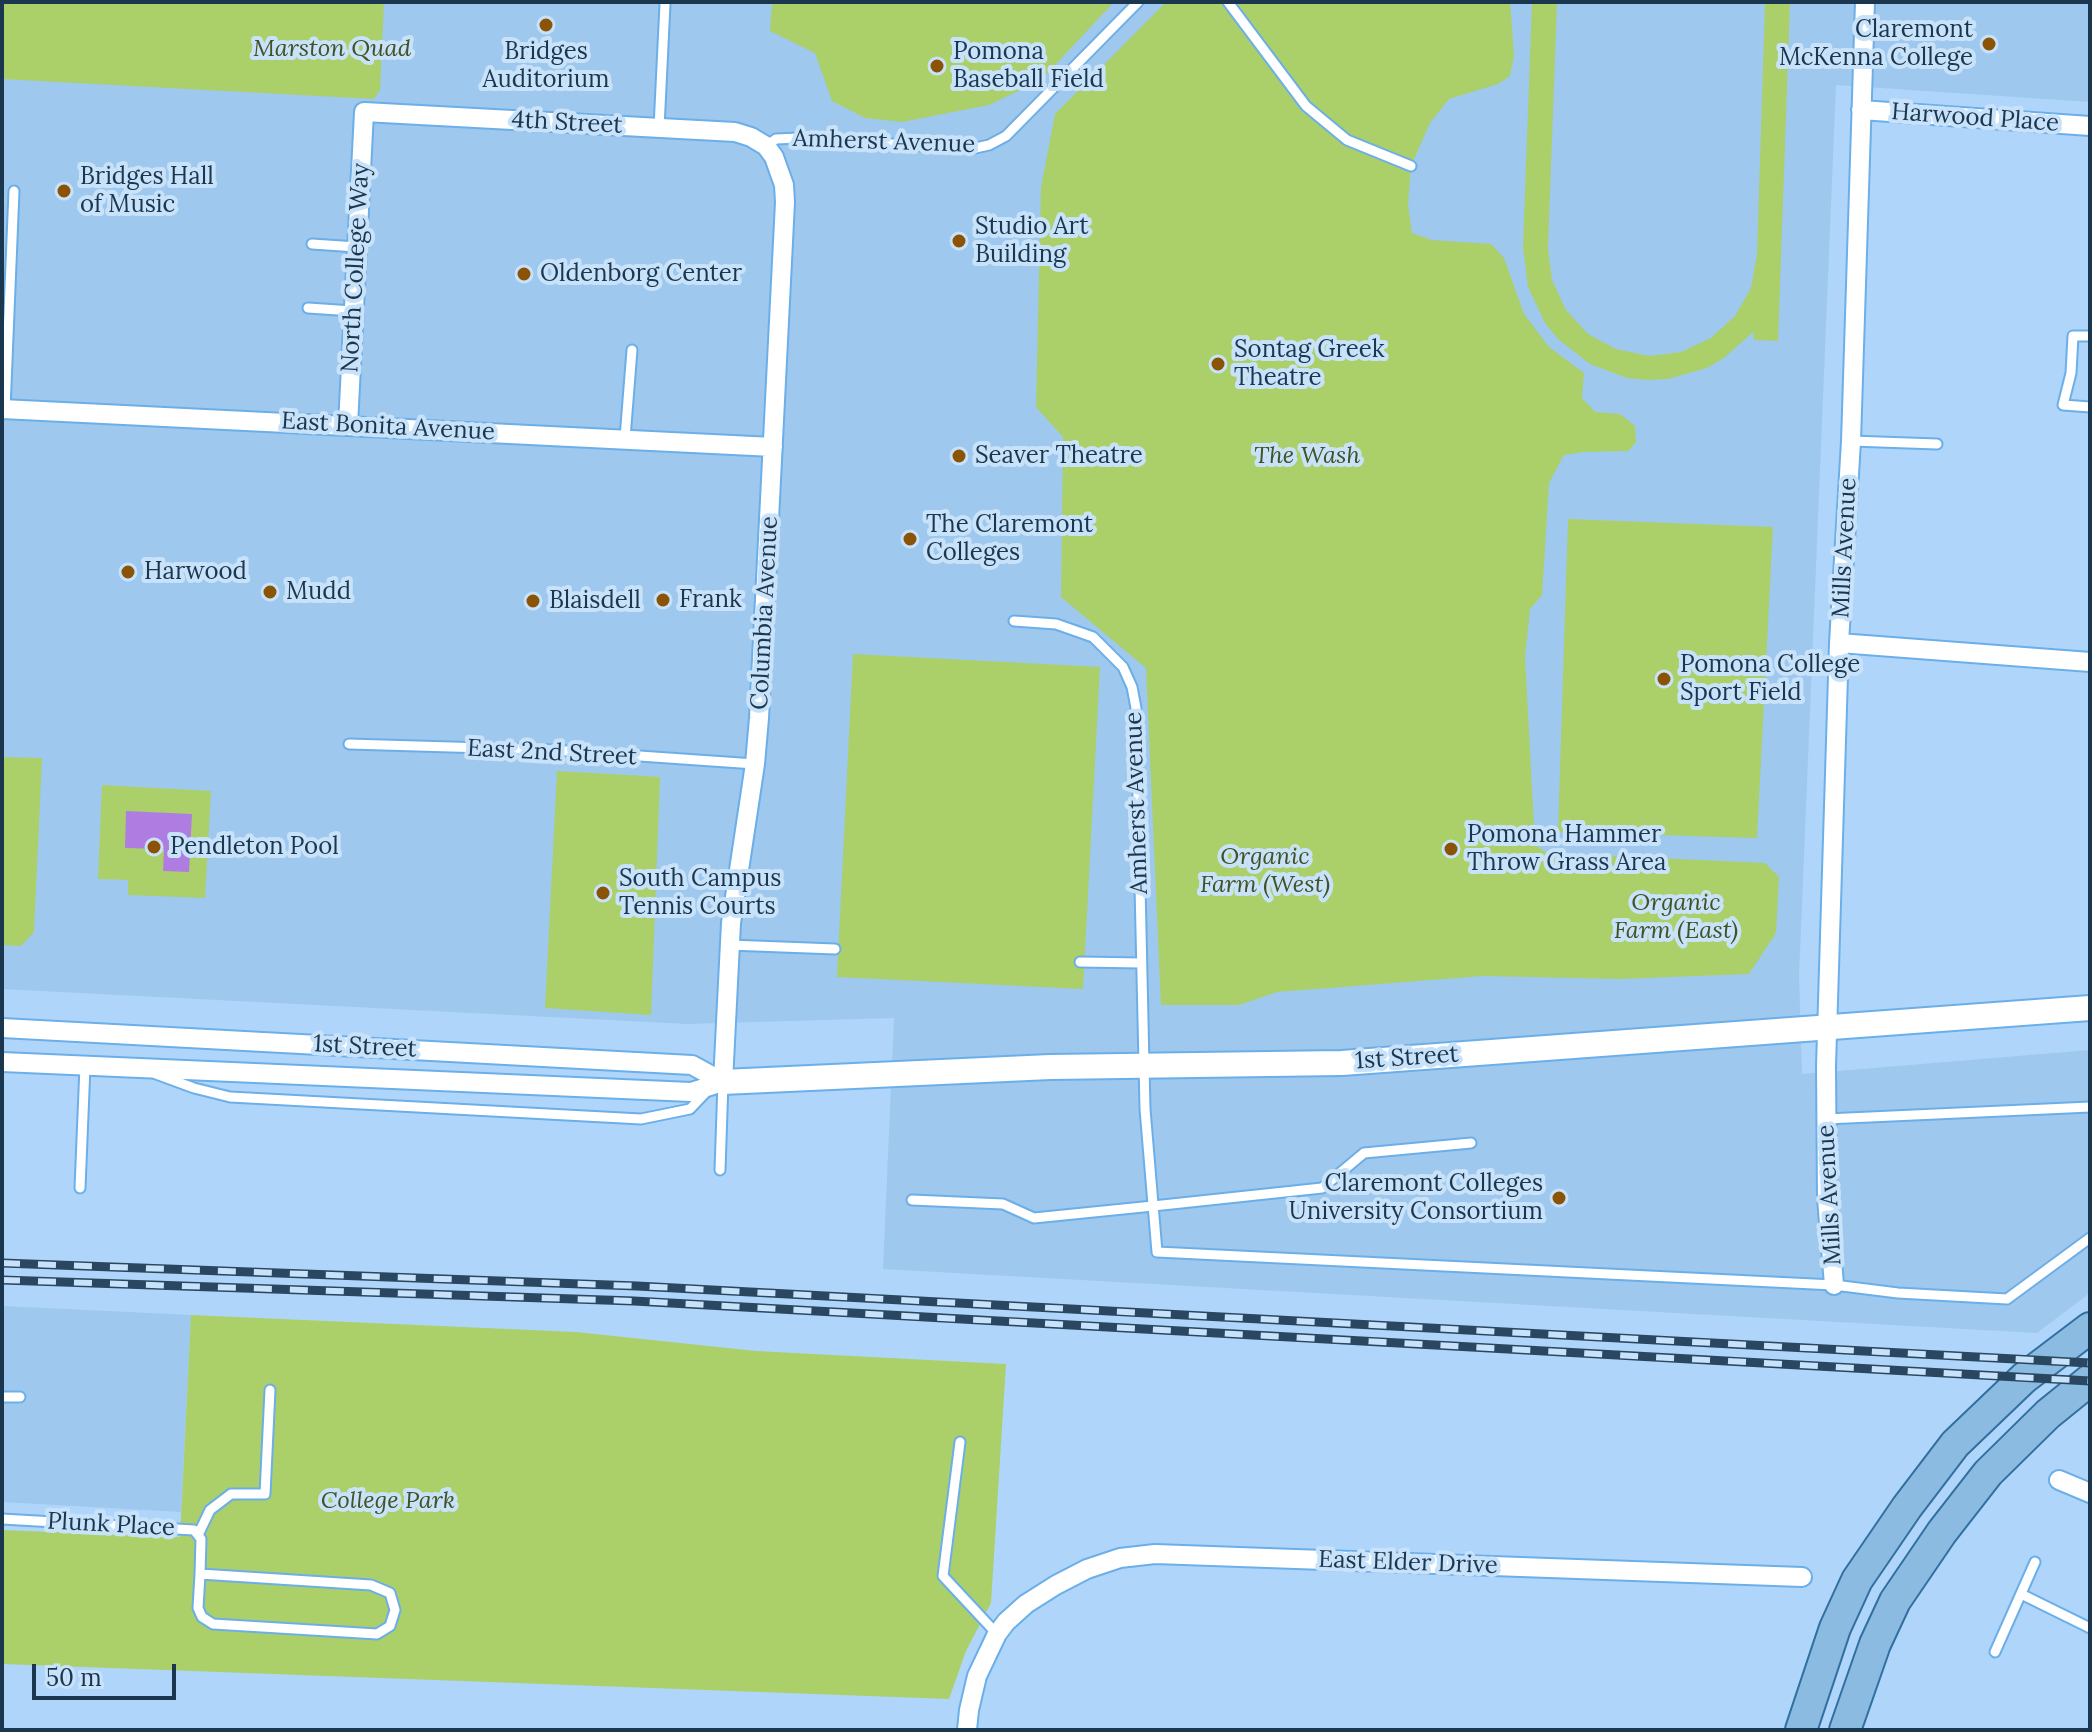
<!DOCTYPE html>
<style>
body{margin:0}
#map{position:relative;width:2092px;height:1732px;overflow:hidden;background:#afd6fa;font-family:Lora,serif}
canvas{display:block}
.frame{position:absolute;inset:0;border:4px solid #1b374f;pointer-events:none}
.scale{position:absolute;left:32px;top:1664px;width:144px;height:36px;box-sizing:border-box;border:4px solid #1b374f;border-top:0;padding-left:10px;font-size:24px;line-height:28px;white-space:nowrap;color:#1b374f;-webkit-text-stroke:6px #c8e2fa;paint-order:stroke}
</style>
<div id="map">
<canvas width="2092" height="1732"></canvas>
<div class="frame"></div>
<div class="scale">50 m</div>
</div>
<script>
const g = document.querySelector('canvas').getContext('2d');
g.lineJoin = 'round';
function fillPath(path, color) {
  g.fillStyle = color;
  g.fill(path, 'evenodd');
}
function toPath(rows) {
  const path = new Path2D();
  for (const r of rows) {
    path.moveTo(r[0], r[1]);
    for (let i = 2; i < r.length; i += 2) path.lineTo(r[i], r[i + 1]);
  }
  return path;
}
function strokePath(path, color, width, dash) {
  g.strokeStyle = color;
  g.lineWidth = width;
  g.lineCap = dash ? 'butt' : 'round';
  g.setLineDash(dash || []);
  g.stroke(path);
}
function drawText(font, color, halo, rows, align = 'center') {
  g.font = font + ' Lora,serif';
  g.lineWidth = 8;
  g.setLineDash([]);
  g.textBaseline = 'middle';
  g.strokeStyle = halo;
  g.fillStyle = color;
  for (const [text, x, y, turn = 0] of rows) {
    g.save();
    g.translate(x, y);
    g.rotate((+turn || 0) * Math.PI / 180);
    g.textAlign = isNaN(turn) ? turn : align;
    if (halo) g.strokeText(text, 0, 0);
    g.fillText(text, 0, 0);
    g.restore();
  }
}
const built = toPath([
 [2,2,2090,2,2090,102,1836,85,1799,976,1802,1074,2090,1050,2090,1293,2037,1333,883,1269,894,1018,687,1024,2,989],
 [2,1306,191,1315,181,1512,2,1502]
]);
const green = toPath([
 [2,2,384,2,380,90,374,99,2,79],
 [772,2,1114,2,1041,80,989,105,902,122,865,118,832,101,815,53,770,31],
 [1166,2,1510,2,1514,55,1510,76,1498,84,1449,99,1430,123,1411,166,1408,205,1412,233,1432,240,1491,244,1504,258,1524,314,1549,347,1584,373,1582,398,1595,412,1620,414,1635,426,1636,442,1628,451,1583,452,1564,455,1549,483,1542,595,1530,609,1525,657,1535,845,1547,853,1765,863,1779,877,1776,933,1749,974,1620,979,1483,976,1277,992,1239,1005,1161,1005,1146,668,1061,597,1063,437,1036,407,1041,187,1055,114],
 [1532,2,1557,2,1548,248,1552,280,1566,310,1588,334,1616,349,1649,356,1681,352,1711,338,1735,316,1751,288,1757,255,1765,2,1790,2,1778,341,1754,340,1753,332,1724,358,1707,368,1668,379,1647,380,1627,378,1590,364,1558,339,1545,323,1528,287,1523,247],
 [1568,519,1773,527,1757,838,1558,832],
 [853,654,1100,667,1083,989,837,977],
 [2,757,42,758,34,932,21,946,2,945],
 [557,771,660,777,651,1015,545,1008],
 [102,785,211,791,205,898,128,895,128,880,98,879],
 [191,1315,576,1332,756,1351,1006,1364,991,1603,966,1651,949,1699,2,1664,2,1530,180,1537]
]);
const water = toPath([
 [126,811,192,814,189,872,163,871,164,849,125,848]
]);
const service = toPath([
 [1228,2,1306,106,1347,140,1411,166],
 [659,128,665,4],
 [766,146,776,139,799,138,971,149,989,145,1006,136,1138,2],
 [312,244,357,247],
 [308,308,353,311],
 [2090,336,2073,336,2071,373,2063,405,2090,407],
 [5,409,14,191],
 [625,438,632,350],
 [1851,441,1937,444],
 [1014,621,1056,624,1093,637,1123,667,1132,687,1136,708,1145,1109,1157,1252,1834,1285,1898,1293,2007,1299,2090,1238],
 [349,744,553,750,755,764],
 [729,945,835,949],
 [1080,962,1141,963],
 [156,1074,194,1088,230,1097,641,1119,690,1109,708,1090],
 [1826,1119,2090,1107],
 [720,1170,723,1082],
 [80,1188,85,1066],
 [912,1200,1003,1204,1034,1218,1153,1206,1322,1188,1364,1153,1471,1143],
 [2,1397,20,1397],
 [960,1442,943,1576,997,1634],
 [2,1519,194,1530,201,1539,200,1574,371,1585,390,1593,395,1610,390,1626,377,1634,213,1624,202,1617,198,1608,200,1574],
 [198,1535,210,1510,231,1494,265,1494,270,1390],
 [2021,1594,2090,1628],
 [1995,1652,2035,1562]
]);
const minor = toPath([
 [1861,110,2090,126],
 [2,409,773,447],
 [348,425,364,112,735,132,751,137,766,146,774,157,784,185,785,202,759,718,755,764,731,923,723,1082],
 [1839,643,2090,662],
 [2,1028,692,1065,723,1082],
 [2,1062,691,1092,723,1082],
 [1834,1285,1827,1198,1826,1066,1839,643,1851,441,1865,2],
 [2059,1480,2090,1493],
 [967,1730,969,1710,977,1676,997,1634,1006,1622,1026,1604,1056,1585,1087,1569,1120,1558,1155,1554,1802,1577]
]);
const tertiary = toPath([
 [723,1082,1050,1067,1342,1063,2090,1008]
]);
const primary = toPath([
 [1801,1730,1835,1628,1857,1580,1907,1507,1955,1444,2024,1378,2090,1328],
 [1845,1730,1875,1644,1895,1601,1942,1532,1988,1473,2048,1414,2090,1380]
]);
const rail = toPath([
 [2,1263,637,1286,2090,1363],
 [2,1280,634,1301,2090,1381]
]);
const markers = [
 [546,25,8,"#8a5306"],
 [1989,44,8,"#8a5306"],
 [937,66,8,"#8a5306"],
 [64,191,8,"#8a5306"],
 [959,241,8,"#8a5306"],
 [524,274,8,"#8a5306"],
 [1218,364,8,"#8a5306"],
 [959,456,8,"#8a5306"],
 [910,539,8,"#8a5306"],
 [128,572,8,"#8a5306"],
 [270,592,8,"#8a5306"],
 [663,600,8,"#8a5306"],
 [533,601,8,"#8a5306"],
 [1664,679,8,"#8a5306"],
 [154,847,8,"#8a5306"],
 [1451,849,8,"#8a5306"],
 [603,893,8,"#8a5306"],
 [1559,1198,8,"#8a5306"]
];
const poiNames = [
 ["Claremont",1973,30,"right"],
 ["McKenna College",1973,58,"right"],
 ["Bridges",546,52,"center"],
 ["Auditorium",546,80,"center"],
 ["Pomona",953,52],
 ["Baseball Field",953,80],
 ["Bridges Hall",80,177],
 ["of Music",80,205],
 ["Studio Art",975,227],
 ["Building",975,255],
 ["Oldenborg Center",540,274],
 ["Sontag Greek",1234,350],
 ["Theatre",1234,378],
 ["Seaver Theatre",975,456],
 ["The Claremont",926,525],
 ["Colleges",926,553],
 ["Harwood",144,572],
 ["Mudd",286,592],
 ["Frank",679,600],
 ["Blaisdell",549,601],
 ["Pomona College",1680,665],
 ["Sport Field",1680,693],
 ["Pomona Hammer",1467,835],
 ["Throw Grass Area",1467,863],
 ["Pendleton Pool",170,847],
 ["South Campus",619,879],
 ["Tennis Courts",619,907],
 ["Claremont Colleges",1543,1184,"right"],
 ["University Consortium",1543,1212,"right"]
];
const parkNames = [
 ["Marston Quad",332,49],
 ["The Wash",1307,456],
 ["Organic",1265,857],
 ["Farm (West)",1265,885],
 ["Organic",1676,903],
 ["Farm (East)",1676,931],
 ["College Park",388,1501]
];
const streetNames = [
 ["Harwood Place",1975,118,4],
 ["4th Street",567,123,3],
 ["Amherst Avenue",884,142,2],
 ["North College Way",356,268,-87],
 ["East Bonita Avenue",388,427,3],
 ["Mills Avenue",1845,548,-87],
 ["Columbia Avenue",765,613,-87],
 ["East 2nd Street",552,753,3],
 ["Amherst Avenue",1137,803,-92],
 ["1st Street",365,1047,3],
 ["1st Street",1407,1058,-4],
 ["Mills Avenue",1830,1195,-93],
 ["Plunk Place",111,1525,3],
 ["East Elder Drive",1408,1563,2]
];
fillPath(built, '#9ec8ed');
fillPath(green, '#abd069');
fillPath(water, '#af7de2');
strokePath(service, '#6cafe8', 13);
strokePath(minor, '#6cafe8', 22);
strokePath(tertiary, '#6cafe8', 28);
strokePath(primary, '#316fa1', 34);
strokePath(service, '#fff', 9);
strokePath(minor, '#fff', 18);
strokePath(tertiary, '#fff', 24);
strokePath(primary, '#8bbbe1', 30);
strokePath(rail, '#2a4761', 9);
strokePath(rail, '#c8e2fa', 6, [18]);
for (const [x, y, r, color] of markers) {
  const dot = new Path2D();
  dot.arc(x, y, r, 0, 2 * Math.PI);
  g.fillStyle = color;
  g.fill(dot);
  strokePath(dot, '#c8e2fa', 3);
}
drawText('24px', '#1b374f', '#c8e2fa', poiNames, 'left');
drawText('italic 24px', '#425224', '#c8e2fa', parkNames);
drawText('24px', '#1b374f', '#c8e2fa', streetNames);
</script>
